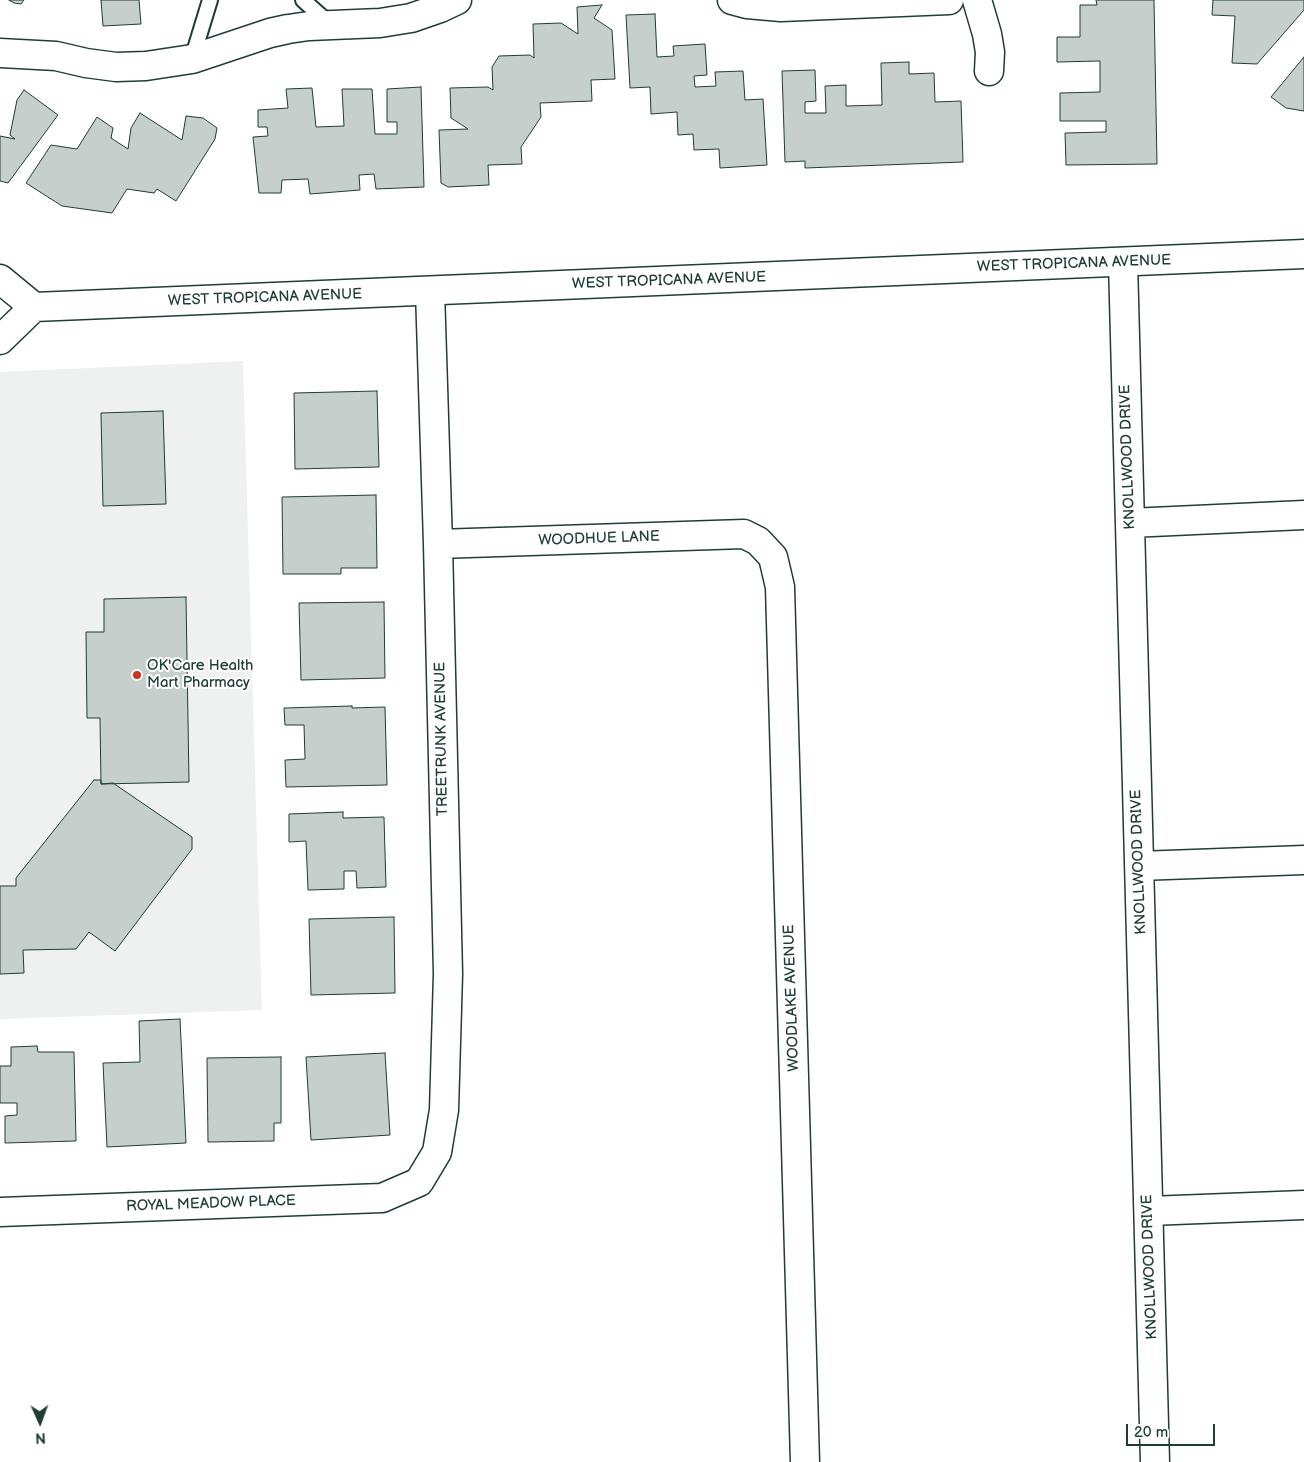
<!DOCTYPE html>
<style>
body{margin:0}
#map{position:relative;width:1304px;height:1462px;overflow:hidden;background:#fff;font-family:"Balsamiq Sans",sans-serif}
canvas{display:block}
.north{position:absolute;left:15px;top:1397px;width:50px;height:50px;-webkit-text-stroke:4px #fff;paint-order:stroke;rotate:178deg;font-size:14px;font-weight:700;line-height:20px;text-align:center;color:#1f3d34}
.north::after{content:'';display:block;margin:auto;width:18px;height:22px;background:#1f3d34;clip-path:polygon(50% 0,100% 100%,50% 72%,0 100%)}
.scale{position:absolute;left:1126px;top:1424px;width:89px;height:22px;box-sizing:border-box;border:2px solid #1f3d34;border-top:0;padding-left:6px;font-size:15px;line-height:18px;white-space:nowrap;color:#1f3d34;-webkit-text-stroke:4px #fff;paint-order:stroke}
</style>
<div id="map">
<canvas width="1304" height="1462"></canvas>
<div class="north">N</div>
<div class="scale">20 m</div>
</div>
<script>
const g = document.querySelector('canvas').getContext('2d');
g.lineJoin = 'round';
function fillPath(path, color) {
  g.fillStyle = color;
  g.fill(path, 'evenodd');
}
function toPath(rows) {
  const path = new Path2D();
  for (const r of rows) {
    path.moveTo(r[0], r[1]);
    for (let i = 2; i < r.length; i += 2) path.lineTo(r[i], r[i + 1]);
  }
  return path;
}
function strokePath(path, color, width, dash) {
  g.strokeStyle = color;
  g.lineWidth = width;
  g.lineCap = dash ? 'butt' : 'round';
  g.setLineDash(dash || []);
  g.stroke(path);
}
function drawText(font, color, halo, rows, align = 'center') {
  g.font = font + ' "Balsamiq Sans",sans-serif';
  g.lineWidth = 4;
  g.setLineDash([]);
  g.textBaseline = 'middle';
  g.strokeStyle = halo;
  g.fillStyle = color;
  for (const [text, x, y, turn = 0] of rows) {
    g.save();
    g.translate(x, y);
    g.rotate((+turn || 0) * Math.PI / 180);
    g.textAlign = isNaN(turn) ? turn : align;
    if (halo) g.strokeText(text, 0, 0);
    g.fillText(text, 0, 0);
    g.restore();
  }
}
const built = toPath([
 [243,361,262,1010,0,1019,0,372]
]);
const building = toPath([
 [9,0,24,0,21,4,14,3,9,0],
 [101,0,139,0,141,24,103,26,101,0],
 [1096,0,1154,0,1157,164,1066,165,1065,133,1106,132,1106,121,1060,121,1060,93,1100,92,1100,61,1057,62,1057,37,1080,37,1080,5,1097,5,1096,0],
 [1213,0,1304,0,1304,10,1257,64,1232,63,1235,16,1212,15,1213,0],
 [602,5,594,18,612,30,615,79,591,80,592,101,540,103,541,117,521,147,522,164,488,165,489,185,448,187,441,183,439,130,468,129,451,118,450,88,488,87,493,90,492,67,499,56,530,55,534,58,533,24,561,23,578,34,577,7,602,5],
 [655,14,657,57,674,56,673,46,705,44,707,75,694,76,695,87,716,86,715,72,743,71,745,100,763,99,767,165,720,168,719,149,694,150,693,134,678,135,677,112,651,114,650,87,630,88,626,15,655,14],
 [1304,57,1304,111,1286,108,1271,97,1304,57],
 [909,62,909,74,934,73,935,102,961,101,963,162,805,168,805,161,785,162,782,71,815,70,816,101,805,102,805,113,826,113,825,86,846,85,846,106,882,105,881,63,909,62],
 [421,87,424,187,376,189,374,174,359,175,360,190,310,194,308,179,282,180,281,193,259,193,253,137,268,136,267,127,258,127,258,110,288,108,286,89,312,88,316,127,344,126,342,89,372,89,375,134,397,134,397,122,387,122,387,89,421,87],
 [24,90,58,115,8,183,0,181,0,136,15,139,10,135,17,100,24,90],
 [140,113,182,140,186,116,203,118,217,128,215,139,176,201,157,189,154,193,127,189,112,213,62,206,26,183,51,145,77,149,97,117,113,128,111,138,128,149,131,128,140,113],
 [377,391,379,467,295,469,294,393,377,391],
 [163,411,166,504,103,506,101,413,163,411],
 [376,495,377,568,341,568,341,574,283,574,282,497,376,495],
 [186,597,189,782,101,784,100,718,87,718,86,632,104,632,104,599,186,597],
 [384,602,385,678,301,680,299,603,384,602],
 [352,706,352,708,385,707,387,785,286,787,285,760,305,759,304,725,285,725,284,708,352,706],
 [94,780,101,780,101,784,113,783,192,837,192,849,115,951,89,932,76,949,23,950,24,973,0,974,0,886,16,886,16,878,94,780],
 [343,812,343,818,384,817,386,887,357,888,356,871,344,871,344,889,308,890,306,841,289,842,289,814,343,812],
 [394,917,395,993,311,995,309,919,394,917],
 [180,1019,186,1143,107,1147,103,1063,140,1062,139,1021,180,1019],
 [37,1046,38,1052,74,1052,76,1141,5,1143,5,1116,17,1115,17,1103,0,1103,0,1066,11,1066,11,1047,37,1046],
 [385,1053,390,1135,311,1140,306,1057,385,1053],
 [281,1057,281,1123,274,1123,274,1141,208,1142,207,1058,281,1057]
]);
const service = toPath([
 [303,0,330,24],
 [192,59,210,0]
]);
const minor = toPath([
 [732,0,747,4,781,7,949,0],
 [977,0,987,34,990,52,989,71],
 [0,53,56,56,86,63,116,67,146,66,192,59,270,33,288,29,309,26,380,23,411,18,440,8,457,0],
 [1123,262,1155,1462],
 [1130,523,1304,515],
 [438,544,744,534,758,541,773,557,780,587,805,1462],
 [1139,866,1304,860],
 [1149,1211,1304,1205],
 [0,1212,382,1198,419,1182,437,1152,444,1110,448,974,438,544,430,291]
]);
const primary = toPath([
 [0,279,34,307,1304,254],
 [0,340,34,307]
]);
const markers = [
 [137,675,5,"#c8321e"]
];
const streetNames = [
 ["WEST TROPICANA AVENUE",1074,264,-2],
 ["WEST TROPICANA AVENUE",669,281,-2],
 ["WEST TROPICANA AVENUE",265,298,-2],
 ["KNOLLWOOD DRIVE",1128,457,-92],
 ["WOODHUE LANE",599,539,-2],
 ["TREETRUNK AVENUE",442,739,-91],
 ["KNOLLWOOD DRIVE",1139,862,-92],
 ["WOODLAKE AVENUE",792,998,-92],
 ["ROYAL MEADOW PLACE",211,1204,-2],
 ["KNOLLWOOD DRIVE",1150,1267,-92]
];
const poiNames = [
 ["OK'Care Health",147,666],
 ["Mart Pharmacy",147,683]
];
fillPath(built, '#eef1f0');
fillPath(building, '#c7cfcc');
strokePath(building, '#1f3d34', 1);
strokePath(service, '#1f3d34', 18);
strokePath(minor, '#1f3d34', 31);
strokePath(primary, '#1f3d34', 31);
strokePath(service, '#fff', 14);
strokePath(minor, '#fff', 28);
strokePath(primary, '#fff', 28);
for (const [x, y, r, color] of markers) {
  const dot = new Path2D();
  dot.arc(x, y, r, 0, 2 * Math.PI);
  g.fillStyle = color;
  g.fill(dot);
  strokePath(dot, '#fff', 2);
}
drawText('15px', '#1f3d34', '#fff', streetNames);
drawText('15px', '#1f3d34', '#fff', poiNames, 'left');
</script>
